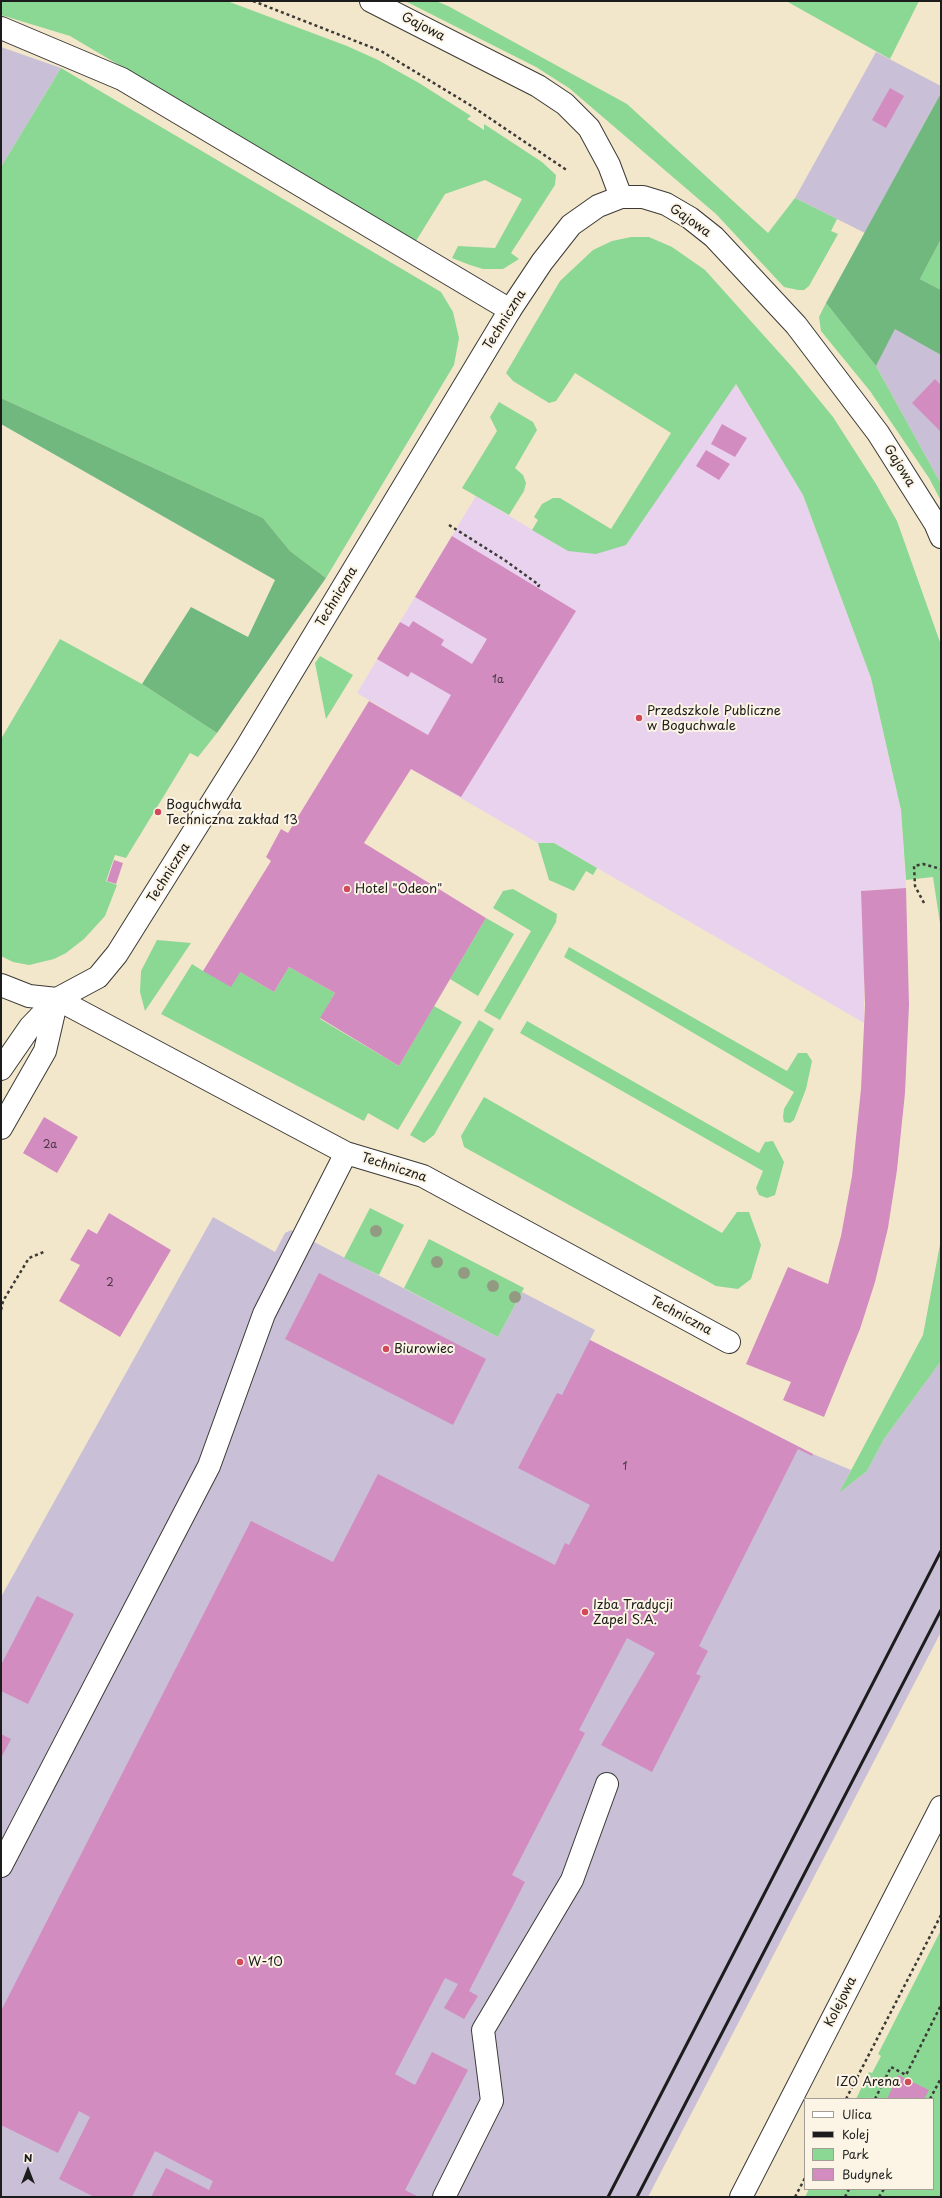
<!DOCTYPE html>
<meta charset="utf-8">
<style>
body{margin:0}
#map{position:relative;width:942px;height:2198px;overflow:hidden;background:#f3e7cb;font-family:"Playpen Sans",sans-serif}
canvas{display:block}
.frame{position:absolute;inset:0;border:2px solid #1c1c1c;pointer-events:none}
.legend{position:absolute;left:804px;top:2098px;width:130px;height:92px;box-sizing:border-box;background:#fcf5e5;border:1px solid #a29e95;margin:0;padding:5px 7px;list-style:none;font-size:12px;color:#1c1c1c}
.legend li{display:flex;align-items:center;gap:8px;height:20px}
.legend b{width:20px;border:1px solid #a29e95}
.north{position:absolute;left:8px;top:2150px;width:40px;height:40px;-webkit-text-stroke:3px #fcf5e5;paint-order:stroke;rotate:0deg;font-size:11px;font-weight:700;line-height:16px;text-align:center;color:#1c1c1c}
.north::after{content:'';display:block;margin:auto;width:14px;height:18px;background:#1c1c1c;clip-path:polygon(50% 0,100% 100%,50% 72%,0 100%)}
</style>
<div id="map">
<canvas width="942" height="2198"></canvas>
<div class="frame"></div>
<ul class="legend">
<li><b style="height:5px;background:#fff"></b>Ulica</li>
<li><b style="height:5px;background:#1c1c1c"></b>Kolej</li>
<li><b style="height:11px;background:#8bd794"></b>Park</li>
<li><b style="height:11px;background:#d38cc0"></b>Budynek</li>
</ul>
<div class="north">N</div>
</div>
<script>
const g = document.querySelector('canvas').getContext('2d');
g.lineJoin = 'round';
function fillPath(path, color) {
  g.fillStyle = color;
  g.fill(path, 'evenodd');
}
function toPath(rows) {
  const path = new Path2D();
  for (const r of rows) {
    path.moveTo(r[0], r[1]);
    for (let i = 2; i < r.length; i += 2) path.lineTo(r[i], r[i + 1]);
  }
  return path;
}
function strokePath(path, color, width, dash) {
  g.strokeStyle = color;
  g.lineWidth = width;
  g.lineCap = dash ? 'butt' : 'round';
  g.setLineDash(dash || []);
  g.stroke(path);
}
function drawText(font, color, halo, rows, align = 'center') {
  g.font = font + ' "Playpen Sans",sans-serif';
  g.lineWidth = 4;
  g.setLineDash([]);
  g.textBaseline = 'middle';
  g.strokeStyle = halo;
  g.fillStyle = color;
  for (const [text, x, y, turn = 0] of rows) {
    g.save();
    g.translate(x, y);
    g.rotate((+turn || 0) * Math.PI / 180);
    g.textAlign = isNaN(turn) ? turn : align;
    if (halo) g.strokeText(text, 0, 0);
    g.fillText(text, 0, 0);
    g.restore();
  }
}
const built = toPath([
 [735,383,803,495,871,678,901,810,906,888,861,891,864,948,864,1023,554,843,538,843,411,769,428,735,357,693,476,496,568,551,626,545]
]);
const industrial = toPath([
 [1,47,61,68,1,167],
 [876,52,941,86,941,93,865,233,795,198],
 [895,328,941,355,941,484,876,366],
 [213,1217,275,1252,285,1233,291,1230,498,1337,522,1292,595,1330,590,1340,813,1454,851,1470,840,1492,867,1471,884,1439,941,1361,941,1632,648,2197,1,2197,1,1597]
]);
const green = toPath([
 [1,1,227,1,347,46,378,60,419,83,471,116,467,119,484,130,484,124,542,162,556,175,555,185,511,253,519,259,503,269,483,269,470,265,452,258,458,246,495,248,522,199,485,180,445,194,416,241,70,36,1,15],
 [405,1,436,1,448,6,627,104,768,233,795,198,837,219,831,231,838,234,809,286,804,290,798,290,784,287,716,214,569,88,536,67],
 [786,1,919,1,890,59],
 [61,68,441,292,453,312,459,338,454,365,326,578,290,551,263,518,1,398,1,167],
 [631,237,649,237,672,247,705,270,793,368,833,417,876,484,897,521,941,645,941,930,933,877,906,880,901,810,871,678,803,495,736,384,626,545,596,554,568,551,532,530,538,520,534,517,542,504,553,498,560,498,611,529,671,433,575,373,556,401,549,403,513,381,506,373,560,281,593,250,612,241],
 [941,239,941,290,920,279],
 [826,303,876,366,941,484,941,501,929,478,870,391,821,331,819,317],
 [499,402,533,422,537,430,515,468,523,475,526,483,524,491,509,515,462,488,497,431,490,417],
 [60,639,142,684,217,733,198,757,190,753,126,858,115,855,106,881,117,885,105,916,84,939,66,953,54,959,29,965,13,962,1,956,1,739],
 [320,656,353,675,326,719,315,663],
 [538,843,554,843,597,868,593,875,586,871,574,891,549,880],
 [513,889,557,914,556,922,500,1020,484,1011,531,931,493,908,503,891],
 [486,918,514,934,478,996,450,979],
 [157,940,191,943,145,1011,140,992,141,971],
 [569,947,787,1071,798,1053,807,1053,812,1061,806,1089,794,1120,790,1123,784,1122,783,1117,784,1109,794,1092,564,957],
 [192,964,203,971,240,972,274,992,289,967,335,993,320,1019,399,1066,434,1006,462,1022,398,1130,368,1113,364,1121,161,1014],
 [479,1020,494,1029,434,1135,424,1143,410,1135],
 [527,1021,759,1153,765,1142,773,1141,784,1162,775,1195,767,1198,759,1195,756,1188,763,1171,520,1033],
 [484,1097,722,1233,737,1212,749,1212,761,1245,751,1279,738,1289,716,1286,464,1147,461,1136],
 [370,1208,404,1225,379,1275,344,1258],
 [429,1239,524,1288,498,1337,404,1288],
 [941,1239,941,1361,884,1439,867,1471,839,1493,923,1335],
 [941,1930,941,2197,805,2197,809,2189,933,2189,933,2099,856,2099,869,2072,872,2073,881,2056,878,2054]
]);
const forest = toPath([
 [941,93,941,239,920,279,941,290,941,355,895,329,876,366,826,303],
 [1,398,263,518,290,551,326,578,217,733,142,684,191,607,248,637,275,580,1,424]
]);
const building = toPath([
 [890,88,904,96,886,128,872,120],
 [935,379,941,385,941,432,912,403],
 [722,424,747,438,735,457,711,444],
 [706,450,730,464,719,480,696,466],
 [452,536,576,611,461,797,411,769,364,843,486,918,399,1066,320,1018,335,993,289,967,274,992,240,972,231,987,203,971,271,861,266,857,281,829,288,833,369,701,428,735,451,695,411,672,408,677,377,659,400,622,409,627,413,621,444,640,441,645,472,664,487,639,415,597],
 [114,860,123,863,116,884,107,881],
 [906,888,909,1005,905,1093,897,1170,888,1228,875,1282,860,1329,824,1417,783,1400,791,1382,746,1364,788,1267,828,1284,841,1236,852,1176,861,1089,865,1005,861,891],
 [44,1117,78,1137,57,1173,23,1153],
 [109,1213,171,1250,120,1337,59,1301,80,1265,70,1260,88,1229,97,1234],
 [319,1273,486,1359,453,1425,285,1339],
 [590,1340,813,1454,812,1456,798,1449,699,1646,708,1651,696,1674,701,1676,652,1772,601,1745,655,1653,627,1638,579,1730,585,1733,512,1875,525,1882,469,1991,478,1996,464,2019,444,2008,458,1984,445,1978,395,2074,415,2085,432,2052,468,2070,405,2190,419,2197,151,2197,166,2168,209,2190,213,2181,155,2151,132,2197,94,2197,59,2179,90,2117,79,2111,58,2153,1,2125,1,2011,251,1521,333,1562,378,1474,555,1565,565,1543,569,1545,590,1505,518,1468,557,1393,562,1395],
 [37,1596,74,1614,28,1704,1,1691,1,1665],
 [1,1734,11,1739,1,1758],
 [898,2075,929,2090,924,2099,887,2099]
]);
const path = toPath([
 [253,1,381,51,470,105,568,171],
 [449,525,506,561,539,585,538,587],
 [924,903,915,886,914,866,923,864,941,869],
 [1,1310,3,1301,29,1258,46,1251],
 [846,2099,941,1915],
 [875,2099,891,2067,906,2075,941,2005],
 [930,2099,941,2078],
 [795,2197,805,2178],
 [845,2197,849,2189],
 [879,2197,884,2189]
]);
const service = toPath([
 [1,28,122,79,510,310],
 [57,999,346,1153,423,1176,729,1342],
 [1,1866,209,1466,264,1314,346,1153],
 [444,2197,492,2101,483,2030,572,1880,607,1784]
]);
const minor = toPath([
 [371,1,538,86,565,104,589,128,609,165,621,197],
 [1,1069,30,1027,57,999],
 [1,1128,45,1051,57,999],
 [741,2197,941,1807]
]);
const tertiary = toPath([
 [1,985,29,996,57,999,98,977,117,954,246,748,510,310,542,262,571,225,598,206,621,197,643,197,666,204,690,218,714,237,796,325,878,433,935,523,941,537]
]);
const rail = toPath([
 [608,2197,941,1551],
 [637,2197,941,1610]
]);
const trees = [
 [376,1231],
 [437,1262],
 [464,1273],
 [493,1286],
 [515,1297]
];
const markers = [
 [639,718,4,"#d1495b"],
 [158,812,4,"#d1495b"],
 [347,889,4,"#d1495b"],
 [386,1349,4,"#d1495b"],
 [585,1612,4,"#d1495b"],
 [240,1962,4,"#d1495b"],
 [908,2082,4,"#d1495b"]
];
const numberNames = [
 ["1a",498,680],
 ["2a",50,1145],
 ["2",110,1283],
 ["1",625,1467]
];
const streetNames = [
 ["Gajowa",423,27,27],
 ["Gajowa",690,221,35],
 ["Techniczna",505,320,-58],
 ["Gajowa",899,466,58],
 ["Techniczna",337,597,-59],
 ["Techniczna",169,873,-58],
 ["Techniczna",394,1168,18],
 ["Techniczna",681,1316,28],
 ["Kolejowa",841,2002,-63]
];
const poiNames = [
 ["Przedszkole Publiczne",647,711],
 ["w Boguchwale",647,726],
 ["Boguchwała",166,805],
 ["Techniczna zakład 13",166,820],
 ["Hotel \"Odeon\"",355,889],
 ["Biurowiec",394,1349],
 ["Izba Tradycji",593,1605],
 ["Zapel S.A.",593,1620],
 ["W-10",248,1962],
 ["IZO Arena",900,2082,"right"]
];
fillPath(built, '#e8d2ee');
fillPath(industrial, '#c9bfd7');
fillPath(green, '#8bd794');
fillPath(forest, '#70b87e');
fillPath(building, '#d38cc0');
strokePath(service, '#3c3a36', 24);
strokePath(minor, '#3c3a36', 24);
strokePath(tertiary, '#3c3a36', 24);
strokePath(path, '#3c3a36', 2.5, [3, 3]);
strokePath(service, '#fff', 22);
strokePath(minor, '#fff', 22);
strokePath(tertiary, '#fff', 22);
strokePath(rail, '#1c1c1c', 3);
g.fillStyle = '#929b82';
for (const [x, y] of trees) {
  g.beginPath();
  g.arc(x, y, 6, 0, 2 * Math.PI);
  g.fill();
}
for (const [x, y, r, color] of markers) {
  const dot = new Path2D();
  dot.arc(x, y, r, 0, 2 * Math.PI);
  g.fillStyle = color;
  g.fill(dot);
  strokePath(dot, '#fcf5e5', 1.5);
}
drawText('11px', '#4a3845', null, numberNames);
drawText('13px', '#1c1c1c', '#fcf5e5', streetNames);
drawText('13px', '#1c1c1c', '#fcf5e5', poiNames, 'left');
</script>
